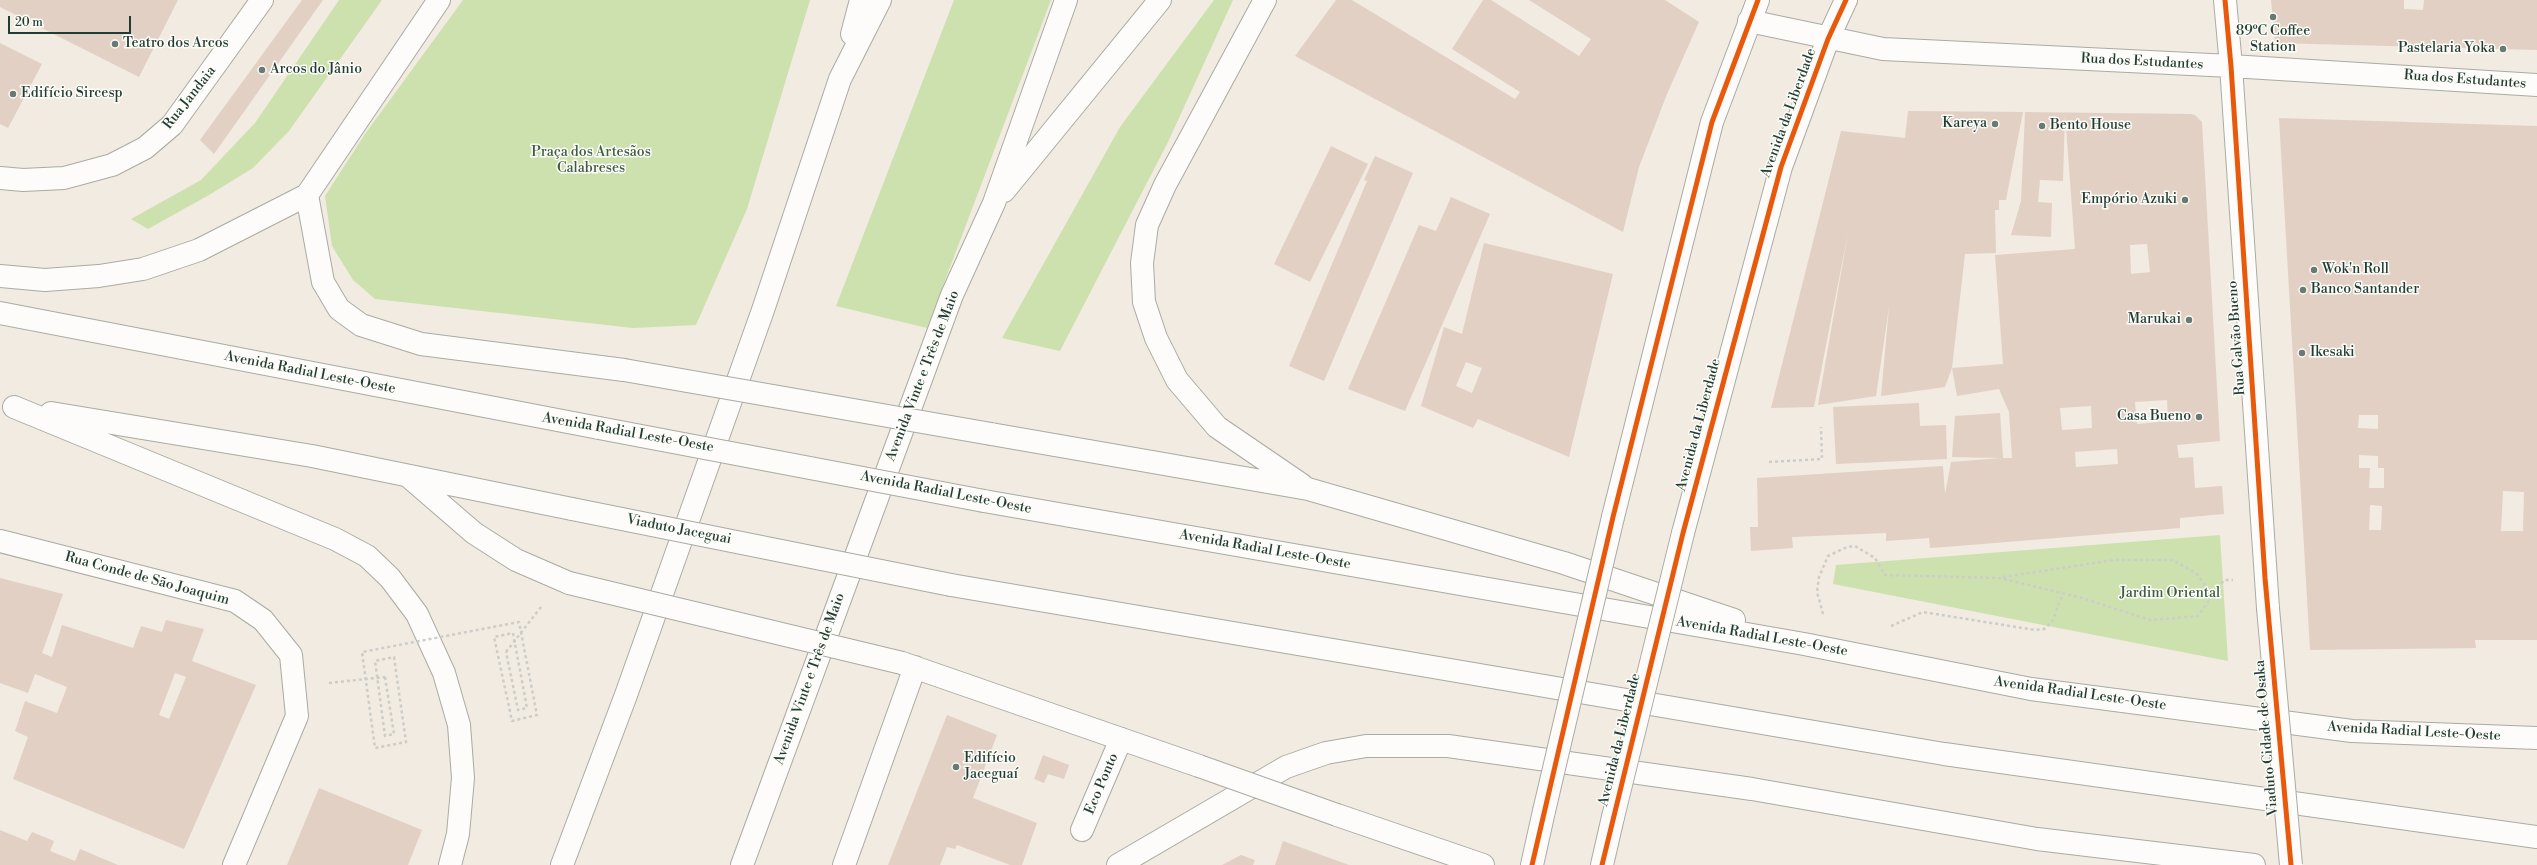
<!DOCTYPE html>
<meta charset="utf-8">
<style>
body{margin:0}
#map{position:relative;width:2537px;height:865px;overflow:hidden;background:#f1ebe1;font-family:"Libre Bodoni",serif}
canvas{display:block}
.scale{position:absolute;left:8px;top:16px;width:123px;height:18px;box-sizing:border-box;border:2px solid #1f3d34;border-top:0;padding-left:5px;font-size:12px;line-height:14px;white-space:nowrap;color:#1f3d34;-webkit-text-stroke:3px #fdfcf7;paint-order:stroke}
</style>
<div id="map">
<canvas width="2537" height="865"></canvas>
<div class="scale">20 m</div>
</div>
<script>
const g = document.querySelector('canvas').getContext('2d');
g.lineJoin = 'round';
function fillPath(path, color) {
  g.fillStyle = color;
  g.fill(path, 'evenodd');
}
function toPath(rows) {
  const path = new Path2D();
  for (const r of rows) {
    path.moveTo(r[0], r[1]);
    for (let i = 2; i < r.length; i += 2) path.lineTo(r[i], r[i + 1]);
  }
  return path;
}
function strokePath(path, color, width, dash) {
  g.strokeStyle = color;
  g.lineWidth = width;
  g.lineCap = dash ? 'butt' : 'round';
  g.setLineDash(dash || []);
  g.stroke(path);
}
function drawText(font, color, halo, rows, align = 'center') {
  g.font = font + ' "Libre Bodoni",serif';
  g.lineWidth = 3;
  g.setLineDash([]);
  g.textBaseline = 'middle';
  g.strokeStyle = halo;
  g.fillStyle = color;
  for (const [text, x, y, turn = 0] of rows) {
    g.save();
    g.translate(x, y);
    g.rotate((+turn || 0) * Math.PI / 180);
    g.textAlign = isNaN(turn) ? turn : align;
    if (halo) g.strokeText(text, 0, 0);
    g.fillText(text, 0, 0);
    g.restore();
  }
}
const green = toPath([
 [339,0,382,0,289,131,253,168,209,195,148,229,131,219,201,180,255,123],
 [463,0,810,0,747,209,696,325,633,328,375,299,353,280,332,246,325,196,365,134],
 [954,0,1051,0,927,328,836,306],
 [1214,0,1233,0,1168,142,1060,351,1002,338,1120,127],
 [2220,535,2228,661,1833,584,1836,565]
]);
const building = toPath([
 [0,0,178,0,139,77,0,7],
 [302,0,323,0,214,154,200,140],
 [1336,0,1352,0,1515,99,1520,92,1452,49,1483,0,1491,0,1579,56,1591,39,1529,0,1665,0,1699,22,1667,94,1639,167,1623,232,1295,56],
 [2271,0,2404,0,2404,9,2423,10,2424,0,2537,0,2537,50,2275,43],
 [0,43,42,64,8,128,0,124],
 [1908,111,2023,112,2006,200,1999,200,1999,210,1995,210,1996,253,1965,254,1952,368,1945,387,1881,396,1889,307,1876,396,1818,405,1848,233,1814,407,1771,408,1841,131,1905,138],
 [2025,112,2191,114,2195,115,2202,122,2220,441,2177,445,2179,458,2193,457,2195,488,2222,486,2224,514,2180,518,2180,528,1945,547,1930,548,1929,538,1886,541,1886,533,1792,537,1793,548,1751,551,1750,527,1758,527,1757,478,1943,466,1945,494,1951,462,2001,458,1952,457,1955,416,2000,413,2003,458,2012,458,2009,412,1999,389,1957,396,1952,368,2003,364,1995,255,2075,249,2065,113,2063,181,2040,180,2038,202,2052,203,2051,237,2011,235,2021,201],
 [2147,244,2150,272,2131,274,2130,245],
 [2167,400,2168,421,2137,424,2135,402],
 [2091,406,2092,428,2062,430,2060,408],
 [2117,449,2118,464,2076,467,2075,452],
 [2279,118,2537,126,2537,640,2475,640,2476,648,2310,650],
 [2359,415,2378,415,2378,429,2358,428],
 [2359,455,2378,456,2378,468,2384,468,2384,488,2369,488,2370,468,2359,468],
 [2503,491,2524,492,2523,531,2501,531],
 [2370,505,2382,506,2381,530,2369,530],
 [1331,146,1368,164,1310,282,1274,264],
 [1375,156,1413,173,1324,381,1289,366,1367,181,1364,180],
 [1451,197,1490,214,1405,411,1348,389,1419,225,1436,231],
 [1484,243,1613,274,1569,457,1478,419,1473,428,1421,406,1444,327,1462,334],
 [1466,362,1482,368,1472,393,1456,386],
 [1919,403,1920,426,1946,425,1947,459,1836,464,1833,407],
 [0,578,63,594,42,653,52,657,62,625,133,648,141,626,162,632,166,620,204,629,192,661,256,685,184,849,13,779,28,737,15,731,25,701,57,713,67,687,35,674,28,693,0,683],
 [175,673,186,677,169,719,159,715],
 [947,715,997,735,973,798,1037,823,1022,865,1010,865,957,845,955,849,947,847,940,865,888,865],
 [1043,755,1069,765,1064,779,1048,774,1044,783,1034,779],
 [319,788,422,830,408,865,287,865],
 [0,830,27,841,32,832,54,841,50,851,75,861,80,849,118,865,0,865],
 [1283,841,1349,865,1275,865],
 [1241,855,1255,860,1253,865,1222,865]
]);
const path = toPath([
 [1769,462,1822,459,1821,427],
 [2003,577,2114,560,2173,560,2197,574,2212,596],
 [1823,614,1817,592,1819,577,1828,556,1847,547,1855,546,1875,558,1885,575,2000,578,2082,598,2150,620,2198,616,2224,580,2233,580],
 [1891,626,1923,612,2035,630,2044,629,2052,622,2063,593],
 [506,652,541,607],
 [329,683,385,677]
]);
const minor = toPath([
 [2225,0,2231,66,2268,608],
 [1749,21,1883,49,2231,66,2537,85],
 [0,541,235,601,263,620,291,655,297,716,234,865],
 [1082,830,1121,739]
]);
const major = toPath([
 [0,178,23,180,64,178,112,165,145,148,172,125,262,0],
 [1613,517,1712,122,1758,0],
 [1683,533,1781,167,1828,39,1846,0],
 [1532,865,1544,811],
 [1602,865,1613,817]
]);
const highway = toPath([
 [1265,0,1165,185,1147,225,1142,263,1144,302,1156,338,1177,380,1217,427,1302,485],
 [852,34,861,0],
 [1004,191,1160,0],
 [307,195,323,282,339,309,361,325,421,344,624,370],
 [0,276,45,280,99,276,143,269,199,250,307,195,439,0],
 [0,313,599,428],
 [14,407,335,539,367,556,390,578,417,614,444,673,459,725,463,778,458,834,450,865],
 [51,413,312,456,572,509],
 [991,434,1308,489,1564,563,1734,620],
 [408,476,474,533,516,560,569,583],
 [984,501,1804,644,2031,689,2352,731,2537,738],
 [951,585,1944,754,2537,837],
 [902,663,1199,766],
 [1337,815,1483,865],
 [562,865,626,695,763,310,840,79,880,0],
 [742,865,952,295,994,203,1066,0],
 [844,865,915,667],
 [1118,865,1286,767,1326,753,1366,746,1448,746,1752,789,2037,839,2254,865]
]);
const pathBridge = toPath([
 [385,677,394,734,385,736,375,661,394,657,406,742,375,748,362,652,519,622,537,715,512,721,494,637,513,633,527,708,518,710,506,652]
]);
const minorBridge = toPath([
 [2268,608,2291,865]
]);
const majorBridge = toPath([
 [1544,811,1613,517],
 [1613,817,1683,533]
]);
const highwayBridge = toPath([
 [624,370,991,434],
 [599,428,984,501],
 [572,509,951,585],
 [569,583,902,663],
 [1199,766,1337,815]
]);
const cycleway = toPath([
 [2225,0,2231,66,2265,578,2291,865],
 [1532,865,1613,517,1712,122,1758,0],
 [1602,865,1683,533,1781,167,1828,39,1846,0]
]);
const markers = [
 [2273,17,4,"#687a71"],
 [115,44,4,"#687a71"],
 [2503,49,4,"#687a71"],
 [262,70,4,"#687a71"],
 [13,94,4,"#687a71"],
 [1995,124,4,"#687a71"],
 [2042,126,4,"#687a71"],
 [2185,200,4,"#687a71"],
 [2314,270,4,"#687a71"],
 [2303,290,4,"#687a71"],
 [2189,320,4,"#687a71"],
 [2302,353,4,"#687a71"],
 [2199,417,4,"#687a71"],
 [956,767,4,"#687a71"]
];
const poiNames = [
 ["89ºC Coffee",2273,32,"center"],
 ["Station",2273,48,"center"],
 ["Teatro dos Arcos",123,44],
 ["Pastelaria Yoka",2495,49,"right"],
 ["Arcos do Jânio",270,70],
 ["Edifício Sircesp",21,94],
 ["Kareya",1987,124,"right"],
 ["Bento House",2050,126],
 ["Empório Azuki",2177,200,"right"],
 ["Wok'n Roll",2322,270],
 ["Banco Santander",2311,290],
 ["Marukai",2181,320,"right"],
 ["Ikesaki",2310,353],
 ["Casa Bueno",2191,417,"right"],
 ["Edifício",964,759],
 ["Jaceguaí",964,775]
];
const streetNames = [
 ["Rua dos Estudantes",2142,62,3],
 ["Rua dos Estudantes",2465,80,4],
 ["Rua Jandaia",190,98,-52],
 ["Avenida da Liberdade",1789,113,-70],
 ["Rua Galvão Bueno",2237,338,-94],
 ["Avenida Radial Leste-Oeste",310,373,11],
 ["Avenida Vinte e Três de Maio",923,376,-69],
 ["Avenida da Liberdade",1699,425,-75],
 ["Avenida Radial Leste-Oeste",628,433,10],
 ["Avenida Radial Leste-Oeste",946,493,11],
 ["Viaduto Jaceguai",679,530,11],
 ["Avenida Radial Leste-Oeste",1265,550,10],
 ["Rua Conde de São Joaquim",147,579,15],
 ["Avenida Radial Leste-Oeste",1762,637,10],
 ["Avenida Vinte e Três de Maio",810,679,-70],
 ["Avenida Radial Leste-Oeste",2080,694,8],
 ["Avenida Radial Leste-Oeste",2414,732,3],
 ["Viaduto Cidade de Osaka",2267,738,-95],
 ["Avenida da Liberdade",1620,740,-76],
 ["Eco Ponto",1102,784,-67]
];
const parkNames = [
 ["Praça dos Artesãos",591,153],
 ["Calabreses",591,169],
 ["Jardim Oriental",2170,594]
];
fillPath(green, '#cde1ae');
fillPath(building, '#e2d0c4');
strokePath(minor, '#aaaba3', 24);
strokePath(major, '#aaaba3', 24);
strokePath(highway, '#aaaba3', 24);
strokePath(path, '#cccdca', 2.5, [3, 3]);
strokePath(minor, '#fdfcfa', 22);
strokePath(major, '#fdfcfa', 22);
strokePath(highway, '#fdfcfa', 22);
strokePath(minorBridge, '#aaaba3', 24, []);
strokePath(majorBridge, '#aaaba3', 24, []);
strokePath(highwayBridge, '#aaaba3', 24, []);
strokePath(pathBridge, '#cccdca', 2.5, [3, 3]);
strokePath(minorBridge, '#fdfcfa', 22);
strokePath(majorBridge, '#fdfcfa', 22);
strokePath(highwayBridge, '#fdfcfa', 22);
strokePath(cycleway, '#e8590c', 5);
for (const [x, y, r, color] of markers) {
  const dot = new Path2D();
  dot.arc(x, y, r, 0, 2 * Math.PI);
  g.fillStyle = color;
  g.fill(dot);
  strokePath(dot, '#fdfcf7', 1.5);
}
drawText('14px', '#1f3d34', '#fdfcf7', poiNames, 'left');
drawText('14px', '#1f3d34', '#fdfcf7', streetNames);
drawText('14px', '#3c5c44', '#fdfcf7', parkNames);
</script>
